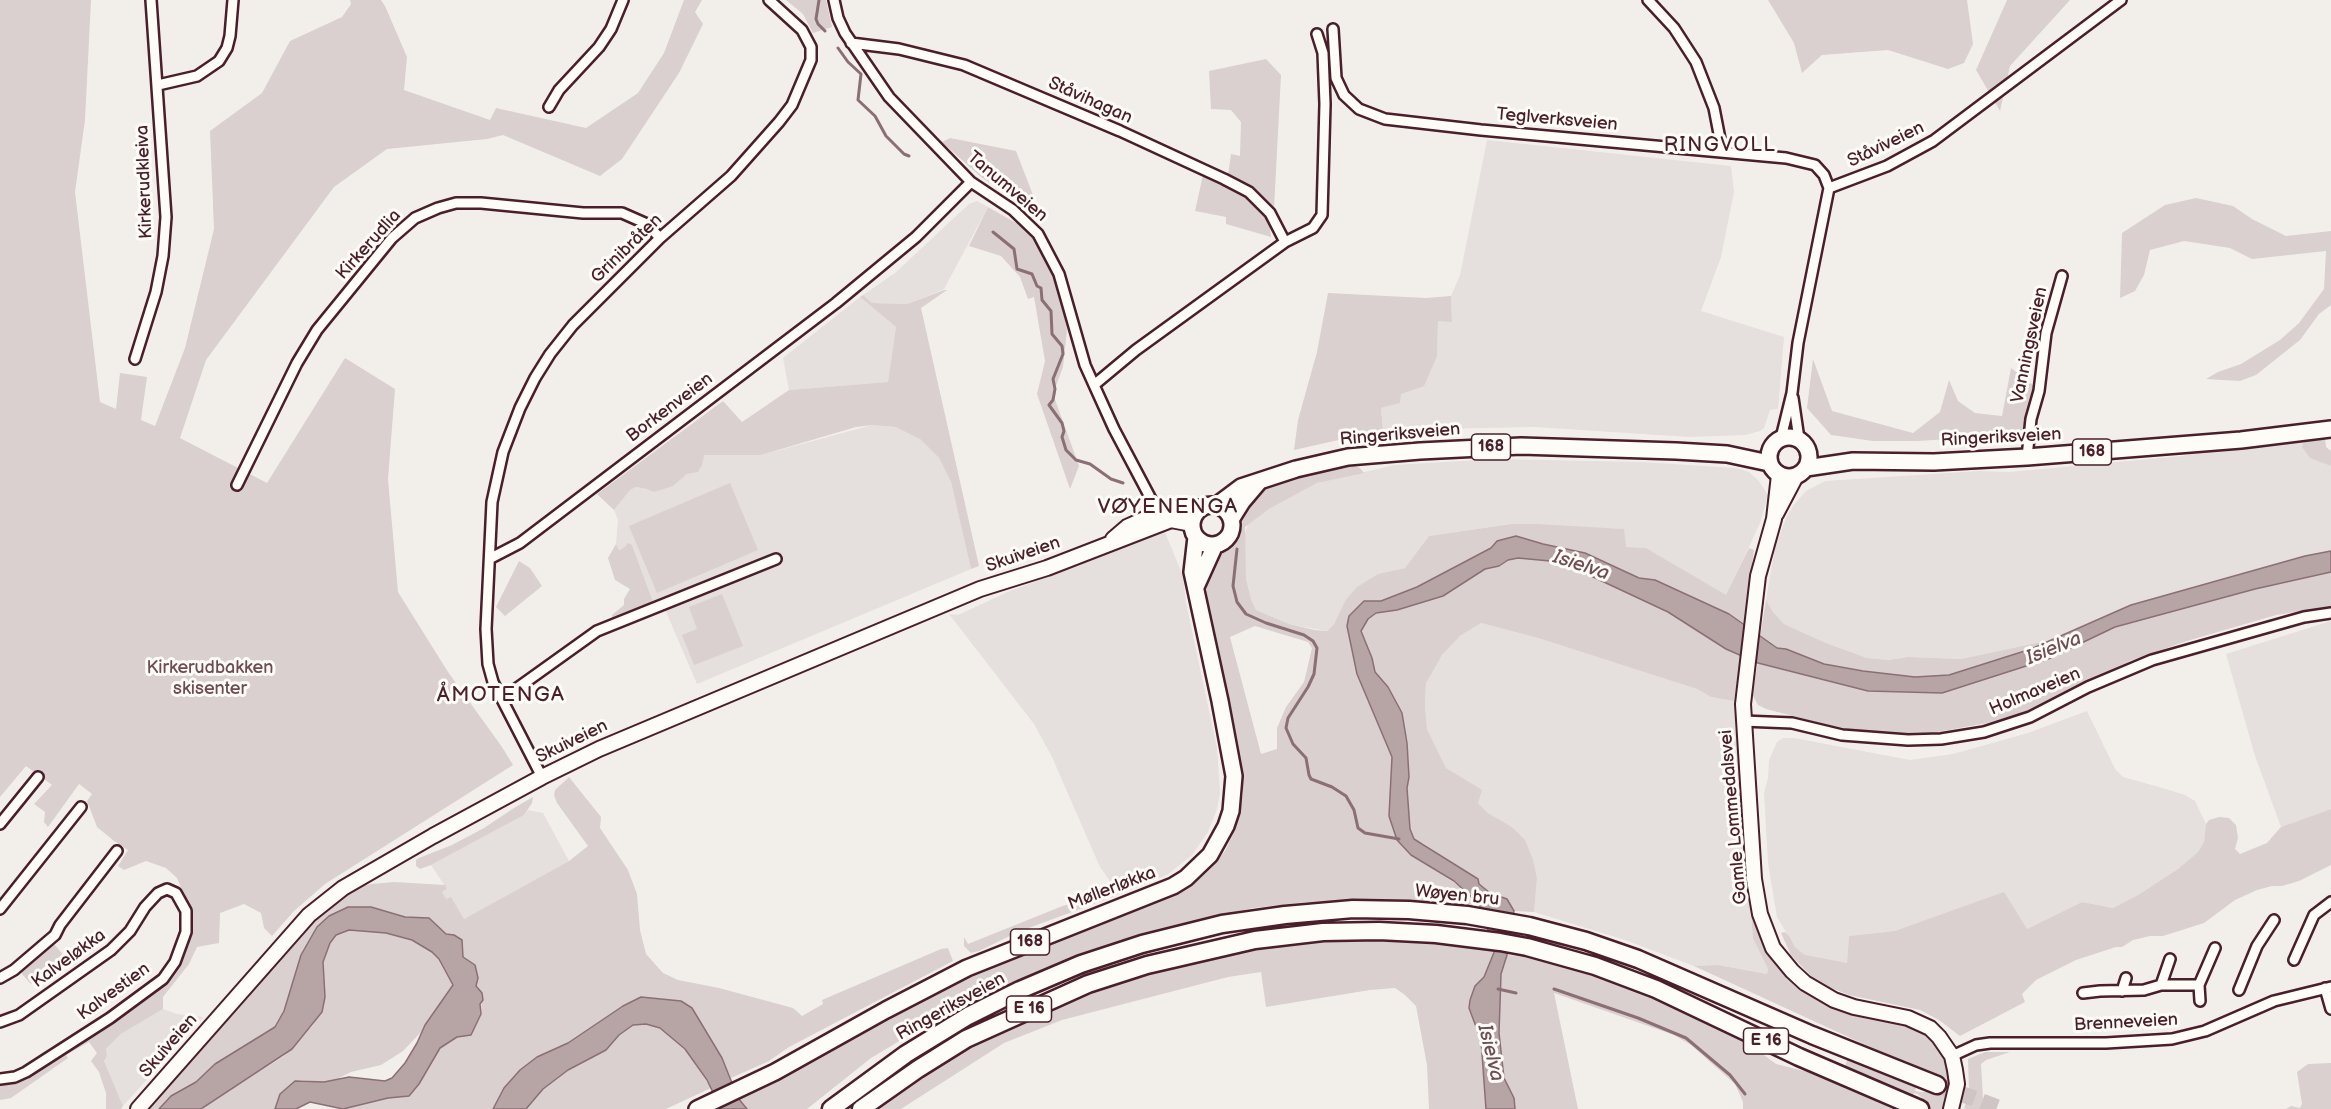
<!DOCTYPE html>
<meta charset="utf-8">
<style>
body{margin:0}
canvas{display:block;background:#f2efeb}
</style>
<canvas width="2331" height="1109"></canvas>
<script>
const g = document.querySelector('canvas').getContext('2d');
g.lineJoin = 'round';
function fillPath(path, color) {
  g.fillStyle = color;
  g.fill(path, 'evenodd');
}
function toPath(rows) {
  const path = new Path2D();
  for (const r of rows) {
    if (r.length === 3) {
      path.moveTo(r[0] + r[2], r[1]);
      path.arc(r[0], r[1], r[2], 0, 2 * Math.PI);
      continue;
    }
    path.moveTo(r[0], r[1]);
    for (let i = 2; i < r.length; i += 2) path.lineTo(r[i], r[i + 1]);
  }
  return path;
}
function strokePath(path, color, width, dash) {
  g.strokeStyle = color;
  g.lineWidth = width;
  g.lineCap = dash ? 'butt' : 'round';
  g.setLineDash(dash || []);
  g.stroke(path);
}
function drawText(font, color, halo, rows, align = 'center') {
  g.font = font + ' "Balsamiq Sans",sans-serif';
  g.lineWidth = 6;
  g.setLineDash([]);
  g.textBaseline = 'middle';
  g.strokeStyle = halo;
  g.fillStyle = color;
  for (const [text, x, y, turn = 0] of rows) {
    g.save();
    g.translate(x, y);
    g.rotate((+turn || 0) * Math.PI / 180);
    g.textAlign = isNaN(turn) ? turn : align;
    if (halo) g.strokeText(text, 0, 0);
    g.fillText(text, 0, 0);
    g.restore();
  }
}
const built = toPath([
 [1487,140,1731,166,1734,192,1721,257,1701,311,1784,337,1778,409,1770,410,1764,428,1760,431,1745,435,1690,437,1534,427,1383,430,1381,408,1400,403,1400,394,1437,356,1438,321,1452,321,1451,296,1460,275],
 [977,201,988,207,944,289,907,304,872,303,863,295,895,273,969,204],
 [860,297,896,327,888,382,789,390,783,358],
 [872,425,896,427,911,433,920,439,939,458,951,482,971,569,697,684,661,600,653,602,632,545,618,550,616,544,618,520,614,510,630,490,636,487,647,489,673,486,687,474,698,472,703,455,761,455],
 [2310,440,2304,442,2311,458,2331,466,2331,551,2305,556,2131,605,2055,639,1961,659,1908,657,1889,660,1867,658,1826,643,1784,624,1773,612,1766,600,1775,548,1786,518,1793,506,1806,491,1825,481,1979,471,2009,472,2183,456,2203,450],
 [1497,459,1641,462,1736,468,1749,472,1758,480,1768,495,1760,523,1726,596,1646,548,1625,547,1624,529,1511,524,1429,536,1405,568,1378,574,1345,601,1334,624,1327,631,1289,624,1256,610,1251,599,1246,579,1244,536,1248,524,1269,509,1317,483,1395,465],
 [1164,530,1183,576,1186,603,1217,748,1220,793,1217,809,1208,832,1192,855,1167,875,1115,896,1110,881,1100,867,1052,757,1034,724,949,614,958,615,1010,591,1081,565],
 [2331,621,2331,809,2281,827,2255,756,2226,654],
 [1481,623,1538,638,1697,689,1711,697,1734,701,1743,842,1753,937,1768,969,1767,974,1718,965,1694,966,1625,940,1534,912,1537,879,1512,827,1488,813,1478,803,1481,790,1446,768,1427,729,1425,705,1426,683,1429,675,1442,655,1460,636],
 [2087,711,2115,769,2123,777,2166,789,2185,795,2195,801,2206,824,2204,842,2198,852,2178,869,2138,895,2113,908,2082,902,2027,929,1933,919,1895,931,1849,936,1847,963,1817,959,1805,955,1795,947,1777,917,1768,863,1764,793,1768,778,1769,760,1777,742,1783,738,1794,738,1910,760,1953,754,2028,733],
 [528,810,543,813,569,861,464,919,451,898,446,900,442,892,447,889,431,865,524,815],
 [163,1009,177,1014,203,1017,123,1106,104,1061,107,1056,106,1049,121,1034]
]);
const green = toPath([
 [0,0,91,0,85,120,75,192,100,402,116,409,120,373,147,377,141,420,155,426,185,348,214,229,210,131,262,93,290,41,342,17,351,4,350,0,381,0,385,6,407,57,404,90,490,120,496,108,586,128,638,93,664,53,684,0,702,0,695,12,703,24,679,73,622,159,600,176,503,135,487,139,387,149,334,187,206,360,180,438,267,483,345,358,395,389,388,479,398,592,448,672,502,747,513,765,325,884,294,911,272,936,264,928,261,913,244,904,220,913,219,943,197,947,189,964,163,997,163,1009,121,1034,106,1049,107,1056,104,1061,123,1106,121,1109,106,1109,106,1093,99,1072,91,1061,97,1053,89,1042,66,1055,68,1058,11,1098,0,1100,0,1084,20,1079,171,973,185,951,189,928,186,900,177,878,166,868,146,861,124,870,118,866,128,850,114,841,97,827,87,801,92,794,79,784,48,827,44,822,45,812,34,804,52,785,26,766,0,797],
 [786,0,826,0,832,27,813,33,803,14],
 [1768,0,1967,0,1973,44,1964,63,1948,69,1888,50,1822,55,1802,73,1794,43],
 [2007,0,2070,0,2010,66,2000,111,1976,70],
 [1266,59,1281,75,1274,209,1257,193,1228,176,1231,154,1240,156,1241,122,1231,110,1211,109,1209,71],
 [950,138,1016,151,1040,213,1041,224,1012,197,981,177,942,142],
 [1203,175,1242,193,1257,204,1269,218,1271,237,1226,224,1226,217,1195,211],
 [2196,198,2233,206,2252,219,2286,236,2331,231,2331,305,2319,314,2300,340,2256,375,2240,381,2206,379,2218,372,2241,364,2280,340,2299,323,2324,289,2326,251,2252,259,2230,248,2184,241,2150,250,2144,275,2135,291,2120,298,2122,233,2165,205],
 [988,207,1030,231,1055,270,1067,330,1063,367,1053,394,1079,466,1070,489,1037,394,1045,361,1034,297,1028,299,1020,277,1001,256,969,246],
 [944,290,947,290,921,308,979,566,971,569,951,482,939,458,920,439,896,427,872,425,856,427,761,455,704,455,702,465,698,472,687,474,673,486,654,492,647,489,636,487,630,490,614,510,597,494,723,401,742,422,789,390,888,382,896,327,860,297,863,295,872,303,907,304],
 [1328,293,1426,298,1451,296,1452,322,1438,321,1437,356,1424,386,1401,394,1400,403,1381,408,1383,430,1294,450,1298,420,1317,352],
 [1813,359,1832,411,1913,433,1940,412,1949,380,1958,401,1975,413,2002,416,2011,368,2034,386,2024,435,1917,441,1873,441,1831,435,1807,408],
 [2325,438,2326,447,2331,451,2331,466,2310,458,2302,447,2304,442,2310,440],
 [1352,465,1360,468,1364,473,1317,483,1269,509,1245,527,1246,579,1251,599,1256,610,1289,624,1315,630,1327,631,1334,624,1345,601,1357,587,1378,574,1405,568,1429,536,1511,524,1537,524,1624,529,1626,547,1646,548,1726,595,1749,548,1754,550,1744,624,1729,614,1655,580,1639,578,1585,553,1543,544,1516,536,1497,541,1491,548,1417,587,1381,601,1364,601,1359,606,1357,674,1392,757,1389,816,1397,840,1411,855,1461,887,1480,907,1409,901,1307,902,1253,908,1197,920,1135,937,1077,956,933,1021,871,1058,807,1109,747,1109,738,1098,786,1075,943,989,1012,958,1160,901,1192,885,1210,869,1225,851,1236,828,1243,794,1235,730,1207,614,1206,581,1220,552,1235,541,1240,517,1257,494,1271,485,1295,475],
 [1255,626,1308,642,1312,648,1304,682,1286,707,1277,728,1277,749,1261,754,1230,637],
 [730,483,758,550,657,593,629,526],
 [628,543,632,545,653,602,612,619,612,615,624,605,624,599,630,589,615,580,608,558,616,544,619,550,625,547],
 [1518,558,1551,561,1574,568,1668,612,1719,645,1741,656,1734,701,1711,697,1697,689,1538,638,1481,623,1460,636,1442,655,1426,683,1425,705,1427,729,1446,768,1482,790,1478,803,1488,813,1512,827,1525,840,1533,860,1537,879,1534,912,1514,911,1507,899,1490,893,1479,884,1478,879,1423,843,1414,839,1410,829,1407,788,1409,777,1407,743,1402,713,1388,687,1375,672,1372,658,1361,631,1368,619,1376,613,1397,610,1443,596,1485,569,1499,566,1508,560],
 [519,561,530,568,542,586,505,616,496,607],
 [2331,572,2331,606,2276,615,2187,641,2132,660,2024,713,1987,723,1932,733,1872,733,1828,725,1766,709,1758,705,1752,694,1758,663,1868,691,1942,693,2048,659,2115,627,2255,589],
 [722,594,743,646,694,665,682,635,697,629,689,607],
 [1766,600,1773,612,1784,624,1826,643,1867,658,1889,660,1908,657,1961,659,2055,639,2031,649,1949,675,1915,677,1863,671,1824,664,1786,649,1771,646,1760,637],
 [569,777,601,817,600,828,628,870,637,894,640,930,646,954,663,973,678,980,719,988,793,1008,802,1016,823,1004,822,1000,941,949,948,948,953,961,789,1047,769,1061,731,1078,722,1058,692,1008,623,1006,568,1043,537,1057,520,1070,504,1088,493,1109,343,1109,388,1098,409,1096,419,1084,440,1048,457,1037,471,1035,481,1014,482,993,476,986,477,972,463,957,462,940,454,935,446,934,429,918,405,917,371,907,326,919,317,927,301,955,284,1011,275,1027,215,1064,196,1082,171,1096,159,1109,147,1109,291,944,336,901,359,887,371,884,394,882,445,885,447,889,442,892,446,899,451,897,464,919,569,861,588,846,557,803,554,795,555,790],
 [533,797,532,803,524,815,431,865,420,869,416,866,416,860,419,858,452,845,484,828,514,808],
 [2331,809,2331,865,2299,881,2282,886,2272,886,2257,890,2235,900,2204,923,2163,936,2150,936,2133,940,2122,947,2116,947,2076,960,2036,980,2022,994,2025,1002,1960,1036,1939,1020,1920,1010,1849,995,1829,987,1810,975,1791,955,1781,933,1785,932,1789,936,1795,947,1805,955,1847,963,1849,936,1895,931,2004,892,2027,929,2082,902,2113,908,2138,895,2178,869,2198,852,2204,842,2206,824,2209,820,2219,817,2229,818,2236,825,2238,838,2235,849,2240,854,2267,843,2281,827],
 [1113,889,1115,896,1018,932,979,951,971,953,964,946,964,937,968,944,1060,907],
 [1749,893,1756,927,1767,949,1796,983,1818,1000,1834,1007,1898,1022,1914,1028,1935,1042,1945,1059,1947,1070,1949,1085,1942,1109,1929,1109,1929,1105,1918,1094,1914,1093,1912,1097,1845,1067,1847,1060,1859,1062,1917,1085,1915,1091,1920,1092,1930,1092,1936,1090,1940,1080,1930,1071,1881,1052,1694,966,1718,965,1767,974,1768,969,1753,938],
 [349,930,386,933,412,940,432,952,439,959,453,985,421,1032,403,1051,381,1065,351,1072,335,1080,324,1082,300,1080,277,1101,275,1109,201,1109,284,1056,313,1025,325,997,323,962,330,943,336,935],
 [1367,939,1429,942,1495,950,1484,977,1475,986,1469,1000,1469,1008,1481,1040,1486,1109,1429,1109,1427,1065,1416,1006,1405,995,1395,988,1370,990,1266,1007,1261,972,1228,977,1062,1020,1004,1043,901,1109,876,1109,949,1060,985,1040,1070,1001,1117,983,1206,958,1257,949,1324,941],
 [54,944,65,957,31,984,21,973],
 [1507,955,1524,957,1614,982,1677,1009,1745,1041,1776,1064,1820,1075,1893,1109,1743,1109,1743,1102,1735,1084,1691,1045,1674,1035,1554,993,1578,1109,1515,1109,1514,1098,1504,1078,1499,1033,1501,974],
 [646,1024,660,1028,685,1049,711,1088,666,1109,526,1109,543,1088,568,1070,606,1050,619,1035,633,1025],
 [1985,1052,2010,1052,1986,1060,1981,1064,1983,1099,1980,1109,1964,1109,1969,1093,1968,1059],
 [2331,1063,2331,1109,2286,1109,2291,1106,2300,1108,2302,1104,2297,1072,2308,1064]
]);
const water = toPath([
 [1516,536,1543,544,1585,553,1639,578,1655,580,1729,614,1777,648,1786,649,1824,664,1863,671,1915,677,1949,675,2031,649,2131,605,2305,556,2331,551,2331,572,2255,589,2115,627,2048,659,1942,693,1868,691,1758,663,1726,649,1668,612,1574,568,1550,561,1518,558,1508,560,1499,566,1485,569,1443,596,1397,610,1376,613,1368,619,1361,631,1372,658,1375,672,1388,687,1402,713,1407,743,1409,777,1407,788,1410,829,1414,839,1478,879,1479,884,1490,893,1507,899,1514,911,1507,955,1501,974,1499,1033,1504,1078,1514,1098,1515,1109,1486,1109,1481,1040,1469,1008,1470,1000,1475,986,1484,977,1495,950,1479,904,1454,881,1411,855,1397,840,1389,816,1392,757,1357,674,1347,626,1349,616,1364,601,1381,601,1417,587,1491,548,1497,541,1516,536],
 [348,907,371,907,405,917,429,918,446,934,454,935,462,940,463,957,475,965,478,978,476,986,482,993,483,1000,480,1004,481,1014,471,1035,457,1037,440,1048,419,1084,409,1096,388,1098,343,1109,310,1102,296,1109,275,1109,280,1094,295,1081,324,1082,349,1077,385,1081,392,1078,405,1063,417,1043,425,1025,453,985,439,959,432,952,412,940,386,933,349,930,336,935,330,943,323,962,325,997,322,1012,292,1049,201,1109,159,1109,171,1096,196,1082,215,1064,275,1027,284,1011,301,955,317,927,329,916,348,907],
 [641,997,681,1001,692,1008,722,1058,738,1098,747,1109,721,1109,707,1080,685,1049,660,1028,646,1024,633,1025,619,1035,606,1050,568,1070,543,1089,526,1109,493,1109,504,1088,520,1070,537,1057,568,1043,623,1006,641,997]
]);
const stream = toPath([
 [819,0,816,19,818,24,825,31],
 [838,48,848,62,861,74,858,100,875,116,886,136,904,154,909,156],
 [993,232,1014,249,1017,269,1032,274,1037,286,1041,288,1042,300,1051,311,1052,334,1062,346,1063,354,1053,379,1055,389,1053,400,1049,405,1062,423,1064,431,1062,437,1066,450,1076,460,1090,464,1111,479,1123,483],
 [1237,549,1233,586,1237,602,1246,614,1266,623,1304,635,1313,641,1317,648,1314,674,1308,687,1288,718,1286,728,1293,744,1306,758,1309,775,1311,779,1332,787,1346,796,1354,810,1358,828,1365,833,1399,839],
 [1498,989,1516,993],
 [1554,989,1638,1018,1686,1038,1730,1075,1745,1094]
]);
const highwayTunnel = toPath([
 [1937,1085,2002,1109]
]);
const street = toPath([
 [834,0,838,18,845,33,889,97,971,182,1013,210,1038,234,1059,274,1085,365,1094,385,1114,429,1160,516],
 [1648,0,1674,28,1696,62,1714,108,1720,139,1720,151],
 [1333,29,1336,78,1344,95,1359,109,1385,119,1481,130,1786,158,1815,165,1824,175,1829,188],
 [851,43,899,49,964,65,1120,131,1224,179,1249,192,1270,213,1285,242,1136,350,1094,385],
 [158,85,197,76,219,61,227,48,230,36,233,0],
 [549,107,559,90,599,47,611,29,623,0],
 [1285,242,1313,228,1322,215,1325,104,1323,53,1317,34],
 [135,359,156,292,163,256,166,217,151,0],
 [1793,398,1799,439],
 [1781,438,1792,393,1798,343,1829,188,1887,166,1933,141,2121,0],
 [2027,457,2031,419,2039,391,2046,333,2062,276],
 [237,485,297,363,317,330,392,238,415,218,438,208,456,203,481,203,583,213,622,213,647,224,660,238],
 [491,558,520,543,836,303,916,237,971,182],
 [502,699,597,631,776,559],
 [1743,721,1792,723,1842,735,1908,740,1941,739,1984,732,2030,717,2088,687,2152,660,2304,617,2331,613],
 [542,777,493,682,488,664,486,629,492,502,503,452,520,408,535,378,550,354,573,325,660,238,731,176,779,122,792,105,811,60,811,47,802,30,769,0],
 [0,824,38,777],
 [0,909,81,807],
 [2294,960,2314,915,2331,902],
 [0,978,14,970,55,935,60,925,117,851],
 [2161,985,2170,959],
 [2199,985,2215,948],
 [2325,988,2331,1009],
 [2239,990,2257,946,2274,920],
 [2122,991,2126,978],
 [2083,993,2100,991,2144,990,2161,985,2199,985,2200,1001],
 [0,1022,19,1015,111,950,130,931,145,907,158,893,167,889,176,893,186,911,186,932,175,962,163,979,110,1018,26,1072,15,1077,0,1079],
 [1952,1056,1976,1045,1990,1043,2106,1043,2172,1039,2205,1031,2274,1001,2331,987]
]);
const secondary = toPath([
 [1779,475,1774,519,1758,576,1743,704,1754,879,1760,914,1773,948,1792,971,1805,983,1834,1000,1854,1007,1908,1018,1930,1028,1939,1037,1952,1056,1955,1070,1957,1084,1951,1109],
 [1776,514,1796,476],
 [1113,539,1127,527,1167,509,1186,506,1201,508],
 [138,1109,309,915,343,888,433,836,542,777,599,749,980,589,1047,568,1171,520,1192,524]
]);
const primary = toPath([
 [1789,457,20],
 [1806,468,1853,461,1934,462,2027,457,2241,440,2331,429],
 [1212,525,20],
 [1217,505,1241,487,1296,469,1348,457,1420,451,1521,446,1676,451,1727,454,1769,463],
 [1232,518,1242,502,1259,482],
 [1196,587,1215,545],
 [697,1109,775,1072,886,1010,967,968,1173,886,1186,878,1210,855,1226,826,1231,811,1234,776,1220,701,1192,572,1196,537]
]);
const highway = toPath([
 [831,1109,906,1054,968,1016,1020,990,1081,964,1142,944,1222,924,1285,915,1353,909,1409,910,1467,915,1529,926,1586,941,1638,959,1812,1035,1937,1085],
 [861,1109,918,1069,966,1039,1088,984,1147,965,1255,940,1323,932,1379,931,1436,934,1500,942,1527,947,1595,966,1656,989,1799,1057,1920,1109]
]);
const shields = [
 [1491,447,39],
 [2092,452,39],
 [1030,942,39],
 [1029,1009,45],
 [1766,1041,45]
];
const shieldNames = [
 ["168",1491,447],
 ["168",2092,452],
 ["168",1030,942],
 ["E 16",1029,1009],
 ["E 16",1766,1041]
];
const streetNames = [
 ["Ståvihagan",1090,101,24],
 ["Teglverksveien",1557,120,5],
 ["Ståviveien",1886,145,-26],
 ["Kirkerudkleiva",145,182,-92],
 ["Tanumveien",1007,187,40],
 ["Kirkerudlia",369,245,-48],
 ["Grinibråten",627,249,-44],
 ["Vanningsveien",2030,345,-78],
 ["Borkenveien",670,408,-37],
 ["Ringeriksveien",1400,435,-5],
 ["Ringeriksveien",2001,438,-3],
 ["Skuiveien",1023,555,-19],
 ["Holmaveien",2035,692,-23],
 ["Skuiveien",572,742,-26],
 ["Gamle Lommedalsvei",1734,817,-95],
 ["Møllerløkka",1112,889,-21],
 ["Wøyen bru",1457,896,6],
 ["Kalveløkka",69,959,-36],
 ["Kalvestien",114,992,-36],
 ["Ringeriksveien",951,1007,-29],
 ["Brenneveien",2126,1023,-3],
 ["Skuiveien",169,1046,-49]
];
const parkNames = [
 ["Kirkerudbakken",210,668],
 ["skisenter",210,689]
];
const neighbourhoodNames = [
 ["RINGVOLL",1720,146]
];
const waterNames = [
 ["Isielva",1581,566,18],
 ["Isielva",2054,649,-22],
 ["Isielva",1490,1053,76]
];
const quarterNames = [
 ["VØYENENGA",1168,508],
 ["ÅMOTENGA",501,696]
];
fillPath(built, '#e5dfdd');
fillPath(green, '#d9d0cf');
fillPath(water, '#b7a5a6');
strokePath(water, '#8b6f75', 1.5);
strokePath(stream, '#8b6f75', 3);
strokePath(highwayTunnel, '#d0c5c5', 16, [16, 8]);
strokePath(street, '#4a1f2b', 14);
strokePath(secondary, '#4a1f2b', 18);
strokePath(primary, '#4a1f2b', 20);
strokePath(highway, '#4a1f2b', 21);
strokePath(street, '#fdfcf7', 9);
strokePath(secondary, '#fdfcf7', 14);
strokePath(primary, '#fdfcf7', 15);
strokePath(highway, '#fdfcf7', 16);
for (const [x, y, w] of shields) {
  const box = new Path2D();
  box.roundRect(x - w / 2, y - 13, w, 26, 4.5);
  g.fillStyle = '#fdfcf7';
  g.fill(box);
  strokePath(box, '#4a1f2b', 1.5);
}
drawText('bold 16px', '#4a1f2b', null, shieldNames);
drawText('18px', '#4a1f2b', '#fdfcf7', streetNames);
drawText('18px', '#6e4b54', '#fdfcf7', parkNames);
g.letterSpacing = '1.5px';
drawText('20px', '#4a1f2b', '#fdfcf7', neighbourhoodNames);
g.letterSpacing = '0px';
drawText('italic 20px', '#704e56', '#fdfcf7', waterNames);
g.letterSpacing = '1.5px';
drawText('21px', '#4a1f2b', '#fdfcf7', quarterNames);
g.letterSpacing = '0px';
</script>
